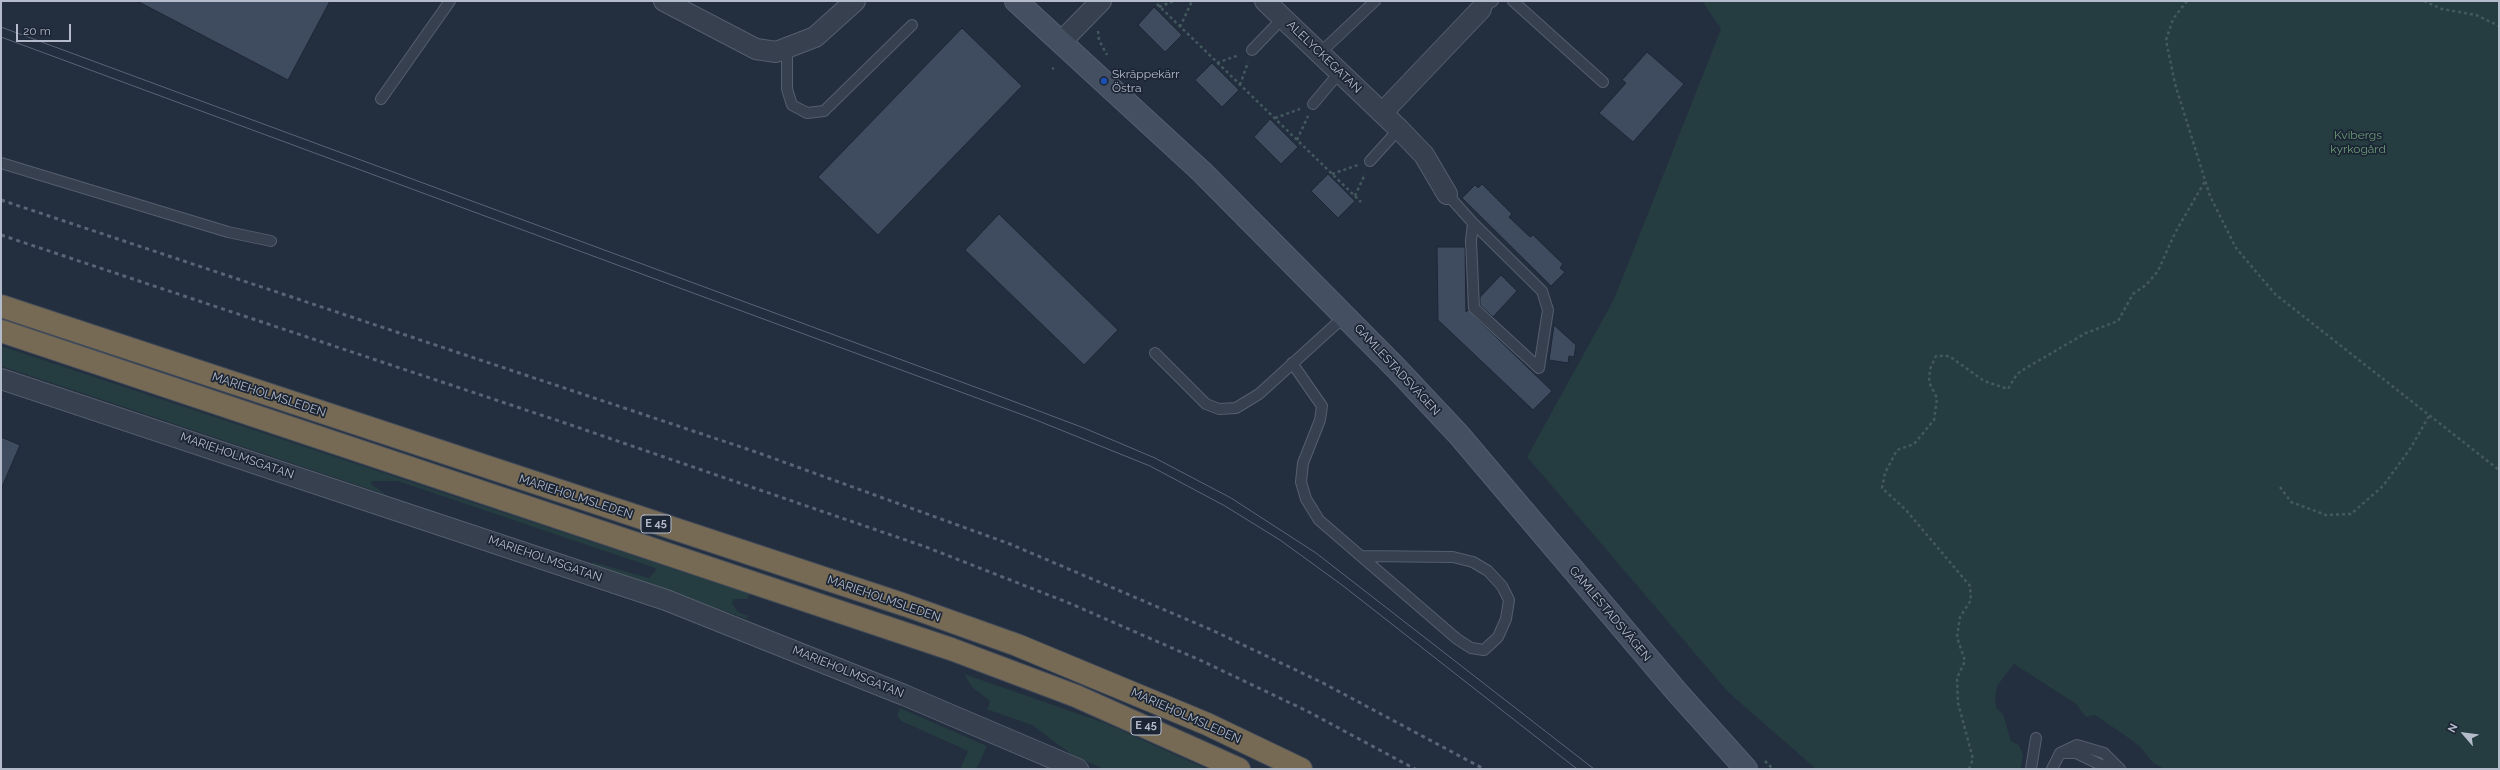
<!DOCTYPE html>
<meta charset="utf-8">
<style>
body{margin:0}
#map{position:relative;width:2500px;height:770px;overflow:hidden;background:#232e3f;font-family:Raleway,sans-serif}
canvas{display:block}
.frame{position:absolute;inset:0;border:2px solid #b4bbca;pointer-events:none}
.north{position:absolute;left:2444px;top:714px;width:40px;height:40px;-webkit-text-stroke:3px #1c2534;paint-order:stroke;rotate:298deg;font-size:11px;font-weight:700;line-height:16px;text-align:center;color:#b4bbca}
.north::after{content:'';display:block;margin:auto;width:14px;height:18px;background:#b4bbca;clip-path:polygon(50% 0,100% 100%,50% 72%,0 100%)}
.scale{position:absolute;left:16px;top:24px;width:55px;height:18px;box-sizing:border-box;border:2px solid #b4bbca;border-top:0;padding-left:5px;font-size:12px;line-height:14px;white-space:nowrap;color:#b4bbca;-webkit-text-stroke:3px #1c2534;paint-order:stroke}
</style>
<div id="map">
<canvas width="2500" height="770"></canvas>
<div class="frame"></div>
<div class="north">N</div>
<div class="scale">20 m</div>
</div>
<script>
const g = document.querySelector('canvas').getContext('2d');
g.lineJoin = 'round';
function fillPath(path, color) {
  g.fillStyle = color;
  g.fill(path, 'evenodd');
}
function toPath(rows) {
  const path = new Path2D();
  for (const r of rows) {
    path.moveTo(r[0], r[1]);
    for (let i = 2; i < r.length; i += 2) path.lineTo(r[i], r[i + 1]);
  }
  return path;
}
function strokePath(path, color, width, dash) {
  g.strokeStyle = color;
  g.lineWidth = width;
  g.lineCap = dash ? 'butt' : 'round';
  g.setLineDash(dash || []);
  g.stroke(path);
}
function drawText(font, color, halo, rows, align = 'center') {
  g.font = font + ' Raleway,sans-serif';
  g.lineWidth = 3.5;
  g.setLineDash([]);
  g.textBaseline = 'middle';
  g.strokeStyle = halo;
  g.fillStyle = color;
  for (const [text, x, y, turn = 0] of rows) {
    g.save();
    g.translate(x, y);
    g.rotate((+turn || 0) * Math.PI / 180);
    g.textAlign = isNaN(turn) ? turn : align;
    if (halo) g.strokeText(text, 0, 0);
    g.fillText(text, 0, 0);
    g.restore();
  }
}
const green = toPath([
 [1702,1,2499,1,2499,769,2165,769,2153,763,2140,747,2130,739,2095,715,2086,717,2076,704,2014,664,1997,686,1995,701,1997,709,2003,714,2011,741,2019,745,2023,755,2021,769,1816,769,1728,692,1527,457,1614,299,1721,29],
 [1,346,749,594,748,599,734,599,732,603,738,612,748,616,747,619,591,564,592,562,649,578,656,570,655,568,398,481,372,481,371,484,387,495,1,366],
 [964,674,1105,723,1207,769,1104,769,1072,755,1032,725,986,709,988,708,990,701,972,687],
 [900,708,987,746,978,766,975,769,960,769,968,751,901,721,897,715]
]);
const building = toPath([
 [137,1,330,1,288,80,137,1],
 [1154,7,1182,35,1165,52,1138,25,1154,7],
 [962,28,1022,86,878,235,818,177,962,28],
 [1647,52,1684,84,1633,142,1599,113,1626,83,1622,80,1647,52],
 [1212,63,1239,90,1222,107,1195,80,1212,63],
 [1270,119,1298,147,1281,164,1254,137,1270,119],
 [1328,174,1355,201,1338,218,1311,191,1328,174],
 [1482,184,1512,214,1509,217,1530,237,1533,235,1563,264,1560,268,1565,272,1551,286,1462,198,1475,185,1478,188,1482,184],
 [999,214,1118,330,1084,365,965,250,999,214],
 [1437,247,1465,247,1466,312,1468,310,1552,391,1533,410,1438,320,1437,247],
 [1501,275,1517,291,1493,317,1480,305,1480,297,1501,275],
 [1554,325,1576,345,1574,357,1569,356,1568,363,1549,360,1554,325],
 [1,437,20,445,1,489,1,437]
]);
const path = toPath([
 [2187,1,2173,19,2166,40,2175,84,2210,196,2236,248,2275,294,2499,470],
 [2424,1,2442,9,2476,15,2499,26],
 [1157,4,1361,202],
 [1159,7,1174,1],
 [1180,27,1192,1],
 [1098,31,1099,40,1107,55],
 [1217,63,1239,55],
 [1052,69,1054,68],
 [1240,85,1248,62],
 [1275,118,1300,109],
 [1297,140,1308,116],
 [1332,174,1358,165],
 [1355,196,1365,174],
 [2280,487,2291,502,2326,515,2351,514,2383,486,2410,449,2429,416],
 [1765,761,1773,769],
 [1969,769,1973,759,1958,703,1957,678,1965,661,1957,637,1960,617,1971,600,1970,586,1906,510,1882,488,1885,473,1897,450,1914,444,1934,420,1937,398,1929,382,1930,369,1936,356,1949,356,1984,381,2008,389,2017,374,2026,368,2086,333,2118,321,2133,294,2146,285,2158,271,2175,233,2205,181]
]);
const lane = toPath([
 [1513,1,1603,82],
 [1481,9,1493,1],
 [787,48,787,89,792,105,807,113,824,111,912,25],
 [1252,50,1283,18],
 [1319,54,1375,1],
 [381,99,450,1],
 [1313,104,1339,73],
 [1370,161,1399,129],
 [1,163,228,232,271,241],
 [1447,194,1473,223],
 [1473,223,1542,291,1548,310,1539,368,1474,308,1471,241,1473,223],
 [1155,353,1206,404,1219,409,1236,408,1259,394,1346,315],
 [1292,363,1322,406,1320,420,1303,463,1301,482,1306,499,1319,520,1457,639,1471,648,1484,650,1498,637,1506,619,1509,600,1502,586,1488,571,1473,562,1453,557,1361,556],
 [2063,753,2076,753,2101,765,2116,766],
 [2031,769,2036,738],
 [2052,769,2060,753,2077,745,2104,753,2120,769]
]);
const street = toPath([
 [664,1,756,49,776,52,815,37,855,1],
 [1265,1,1399,129,1424,155,1447,194],
 [1061,42,1101,1],
 [1383,112,1481,9],
 [1,379,666,600,904,695,1078,769]
]);
const secondary = toPath([
 [1016,1,1202,172,1397,369,1459,435,1676,691,1746,769]
]);
const highway = toPath([
 [1,306,905,605,1017,645,1207,724,1301,769],
 [1,331,951,649,1076,696,1239,769]
]);
const tram = toPath([
 [1,27,994,394,1084,428,1155,458,1231,498,1316,553,1594,769],
 [1,37,1031,418,1150,466,1225,506,1280,540,1342,585,1577,769]
]);
const rail = toPath([
 [1,200,756,452,1010,544,1214,631,1323,683,1484,769],
 [1,235,565,423,926,547,1069,603,1202,661,1307,711,1415,769]
]);
const markers = [
 [1104,81,4,"#1a4fb4"]
];
const shields = [
 [656,524,30],
 [1146,726,30]
];
const shieldNames = [
 ["E 45",656,524],
 ["E 45",1146,726]
];
const streetNames = [
 ["ALELYCKEGATAN",1324,57,44],
 ["GAMLESTADSVÄGEN",1397,370,47],
 ["MARIEHOLMSLEDEN",269,395,18],
 ["MARIEHOLMSGATAN",237,456,19],
 ["MARIEHOLMSLEDEN",576,497,18],
 ["MARIEHOLMSGATAN",545,559,19],
 ["MARIEHOLMSLEDEN",884,599,19],
 ["GAMLESTADSVÄGEN",1610,614,50],
 ["MARIEHOLMSGATAN",848,672,22],
 ["MARIEHOLMSLEDEN",1186,716,24]
];
const poiNames = [
 ["Skräppekärr",1112,74],
 ["Östra",1112,88]
];
const parkNames = [
 ["Kvibergs",2358,135],
 ["kyrkogård",2358,149]
];
fillPath(green, '#253c40');
fillPath(building, '#3f4c5f');
strokePath(building, '#1e2736', 1);
strokePath(lane, '#555e6d', 12);
strokePath(street, '#555e6d', 22);
strokePath(secondary, '#555e6d', 24);
strokePath(highway, '#424b5a', 24);
strokePath(path, '#43595d', 2.5, [3, 3]);
strokePath(lane, '#37404f', 10);
strokePath(street, '#37404f', 20);
strokePath(secondary, '#454f62', 22);
strokePath(highway, '#766a54', 22);
strokePath(tram, '#596476', 1);
strokePath(rail, '#596476', 3, [4, 4]);
for (const [x, y, r, color] of markers) {
  const dot = new Path2D();
  dot.arc(x, y, r, 0, 2 * Math.PI);
  g.fillStyle = color;
  g.fill(dot);
  strokePath(dot, '#1c2534', 1.5);
}
for (const [x, y, w] of shields) {
  const box = new Path2D();
  box.roundRect(x - w / 2, y - 9, w, 18, 3);
  g.fillStyle = '#1c2534';
  g.fill(box);
  strokePath(box, '#b4bbca', 1);
}
drawText('bold 11px', '#b4bbca', null, shieldNames);
drawText('12px', '#b4bbca', '#1c2534', streetNames);
drawText('12px', '#b4bbca', '#1c2534', poiNames, 'left');
drawText('12px', '#6a9c77', '#1c2534', parkNames);
</script>
